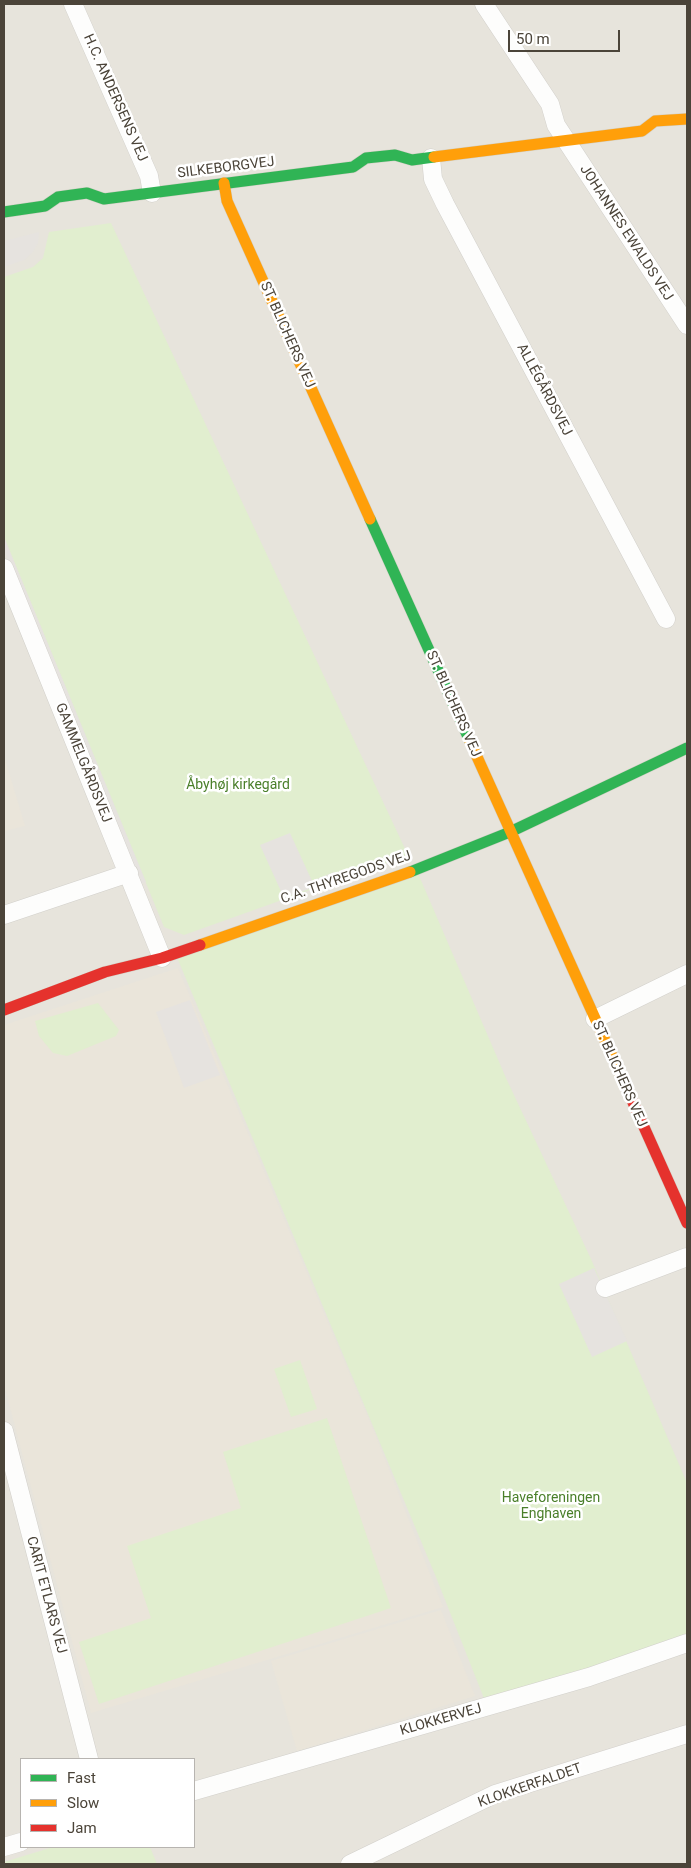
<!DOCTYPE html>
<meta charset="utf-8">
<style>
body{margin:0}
#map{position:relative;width:691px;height:1868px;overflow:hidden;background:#f4f2ee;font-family:Roboto,sans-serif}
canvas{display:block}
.frame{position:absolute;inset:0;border:5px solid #4b4439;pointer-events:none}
.legend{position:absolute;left:20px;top:1758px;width:175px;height:90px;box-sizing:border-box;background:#fff;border:1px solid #b7b4b0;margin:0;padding:6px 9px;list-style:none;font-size:15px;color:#4b4439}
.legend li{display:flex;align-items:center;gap:10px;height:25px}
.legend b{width:25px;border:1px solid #b7b4b0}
.scale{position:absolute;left:508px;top:30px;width:112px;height:22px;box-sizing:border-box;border:2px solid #4b4439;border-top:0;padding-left:6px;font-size:15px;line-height:18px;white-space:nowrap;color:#4b4439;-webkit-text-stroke:4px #fff;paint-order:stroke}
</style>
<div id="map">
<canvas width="691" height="1868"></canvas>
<div class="frame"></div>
<ul class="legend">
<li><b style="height:6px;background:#30b455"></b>Fast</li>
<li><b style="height:6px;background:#ff9f0a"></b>Slow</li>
<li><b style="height:6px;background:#e5322d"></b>Jam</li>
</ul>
<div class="scale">50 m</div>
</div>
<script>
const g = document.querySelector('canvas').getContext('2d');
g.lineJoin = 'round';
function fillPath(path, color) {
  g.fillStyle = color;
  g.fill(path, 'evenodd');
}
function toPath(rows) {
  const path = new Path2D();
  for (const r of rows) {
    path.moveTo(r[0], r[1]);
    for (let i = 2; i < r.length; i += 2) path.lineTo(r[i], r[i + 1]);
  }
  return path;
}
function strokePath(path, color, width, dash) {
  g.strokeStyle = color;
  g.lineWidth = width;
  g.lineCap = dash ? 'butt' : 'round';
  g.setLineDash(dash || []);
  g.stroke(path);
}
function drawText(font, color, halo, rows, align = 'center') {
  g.font = font + ' Roboto,sans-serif';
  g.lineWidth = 5;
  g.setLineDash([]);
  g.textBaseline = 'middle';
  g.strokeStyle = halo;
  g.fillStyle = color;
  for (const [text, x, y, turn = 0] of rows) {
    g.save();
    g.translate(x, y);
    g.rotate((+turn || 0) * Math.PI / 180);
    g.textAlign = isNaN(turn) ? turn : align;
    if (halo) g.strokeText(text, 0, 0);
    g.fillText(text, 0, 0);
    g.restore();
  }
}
const residential = toPath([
 [4,4,687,4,687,1864,4,1864],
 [21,1759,194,1759,194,1847,21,1847]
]);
const education = toPath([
 [4,756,25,826,4,831],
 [178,968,374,1431,443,1607,91,1713,4,1385,4,1025],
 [441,1610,475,1696,297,1751,271,1661]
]);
const green = toPath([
 [111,223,408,855,184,935,164,927,4,537,4,277,33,267,43,258,49,232],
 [417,871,506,1078,591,1259,687,1483,687,1642,487,1706,436,1577,176,955],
 [98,1003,119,1030,116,1036,67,1056,53,1053,39,1036,35,1021],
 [300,1360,317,1409,291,1417,274,1369],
 [327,1418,391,1608,99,1704,79,1642,151,1618,127,1546,241,1508,223,1452],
 [53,1847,150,1847,157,1864,4,1864,4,1862]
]);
const parking = toPath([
 [39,232,38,243,32,253,24,260,4,267,4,241],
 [4,537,146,882,141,884,4,550],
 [290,833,312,881,334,872,337,879,284,898,260,845],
 [190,1000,220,1075,184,1088,156,1012],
 [594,1268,627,1341,592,1357,559,1284]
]);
const street = toPath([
 [73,4,149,176,152,193],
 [484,4,550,104,556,125,687,325],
 [431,158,433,179,445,204,666,619],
 [4,568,162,958],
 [4,915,129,873],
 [595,1019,687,974],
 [605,1288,687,1257],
 [4,1431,89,1759],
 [194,1791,589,1677,687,1643],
 [4,1847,21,1842],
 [350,1864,495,1794,687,1734]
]);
const fast = toPath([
 [4,212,45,206,58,197,87,193,104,199,353,167,366,158,395,155,412,160,434,157],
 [370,519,469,739],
 [410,872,510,832,687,748]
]);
const slow = toPath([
 [434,157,642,131,655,121,687,119],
 [224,183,227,201,370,519],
 [469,739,631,1098],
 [200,945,410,872]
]);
const jam = toPath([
 [4,1010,105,972,162,958,200,945],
 [631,1098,687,1223]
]);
const streetNames = [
 ["H.C. ANDERSENS VEJ",115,98,66],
 ["SILKEBORGVEJ",226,168,-7],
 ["JOHANNES EWALDS VEJ",626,233,57],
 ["ST. BLICHERS VEJ",287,335,66],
 ["ALLÉGÅRDSVEJ",544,390,62],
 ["ST. BLICHERS VEJ",453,704,66],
 ["GAMMELGÅRDSVEJ",83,763,68],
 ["C.A. THYREGODS VEJ",346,878,-19],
 ["ST. BLICHERS VEJ",619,1074,66],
 ["CARIT ETLARS VEJ",46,1595,75],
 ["KLOKKERVEJ",441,1720,-16],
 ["KLOKKERFALDET",530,1786,-19]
];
const parkNames = [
 ["Åbyhøj kirkegård",238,785],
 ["Haveforeningen",551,1498],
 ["Enghaven",551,1514]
];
fillPath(residential, '#e7e4dc');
fillPath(education, '#eae5da');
fillPath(green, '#e1eecf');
fillPath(parking, '#e6e3df');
strokePath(street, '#d2d0cb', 19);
strokePath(fast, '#d3cfc5', 12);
strokePath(slow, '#d3cfc5', 12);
strokePath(jam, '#d3cfc5', 12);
strokePath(street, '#fdfdfc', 18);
strokePath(fast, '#30b455', 11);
strokePath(slow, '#ff9f0a', 11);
strokePath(jam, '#e5322d', 11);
drawText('14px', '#4b4439', '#fff', streetNames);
drawText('14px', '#4a7f2a', '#fff', parkNames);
</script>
